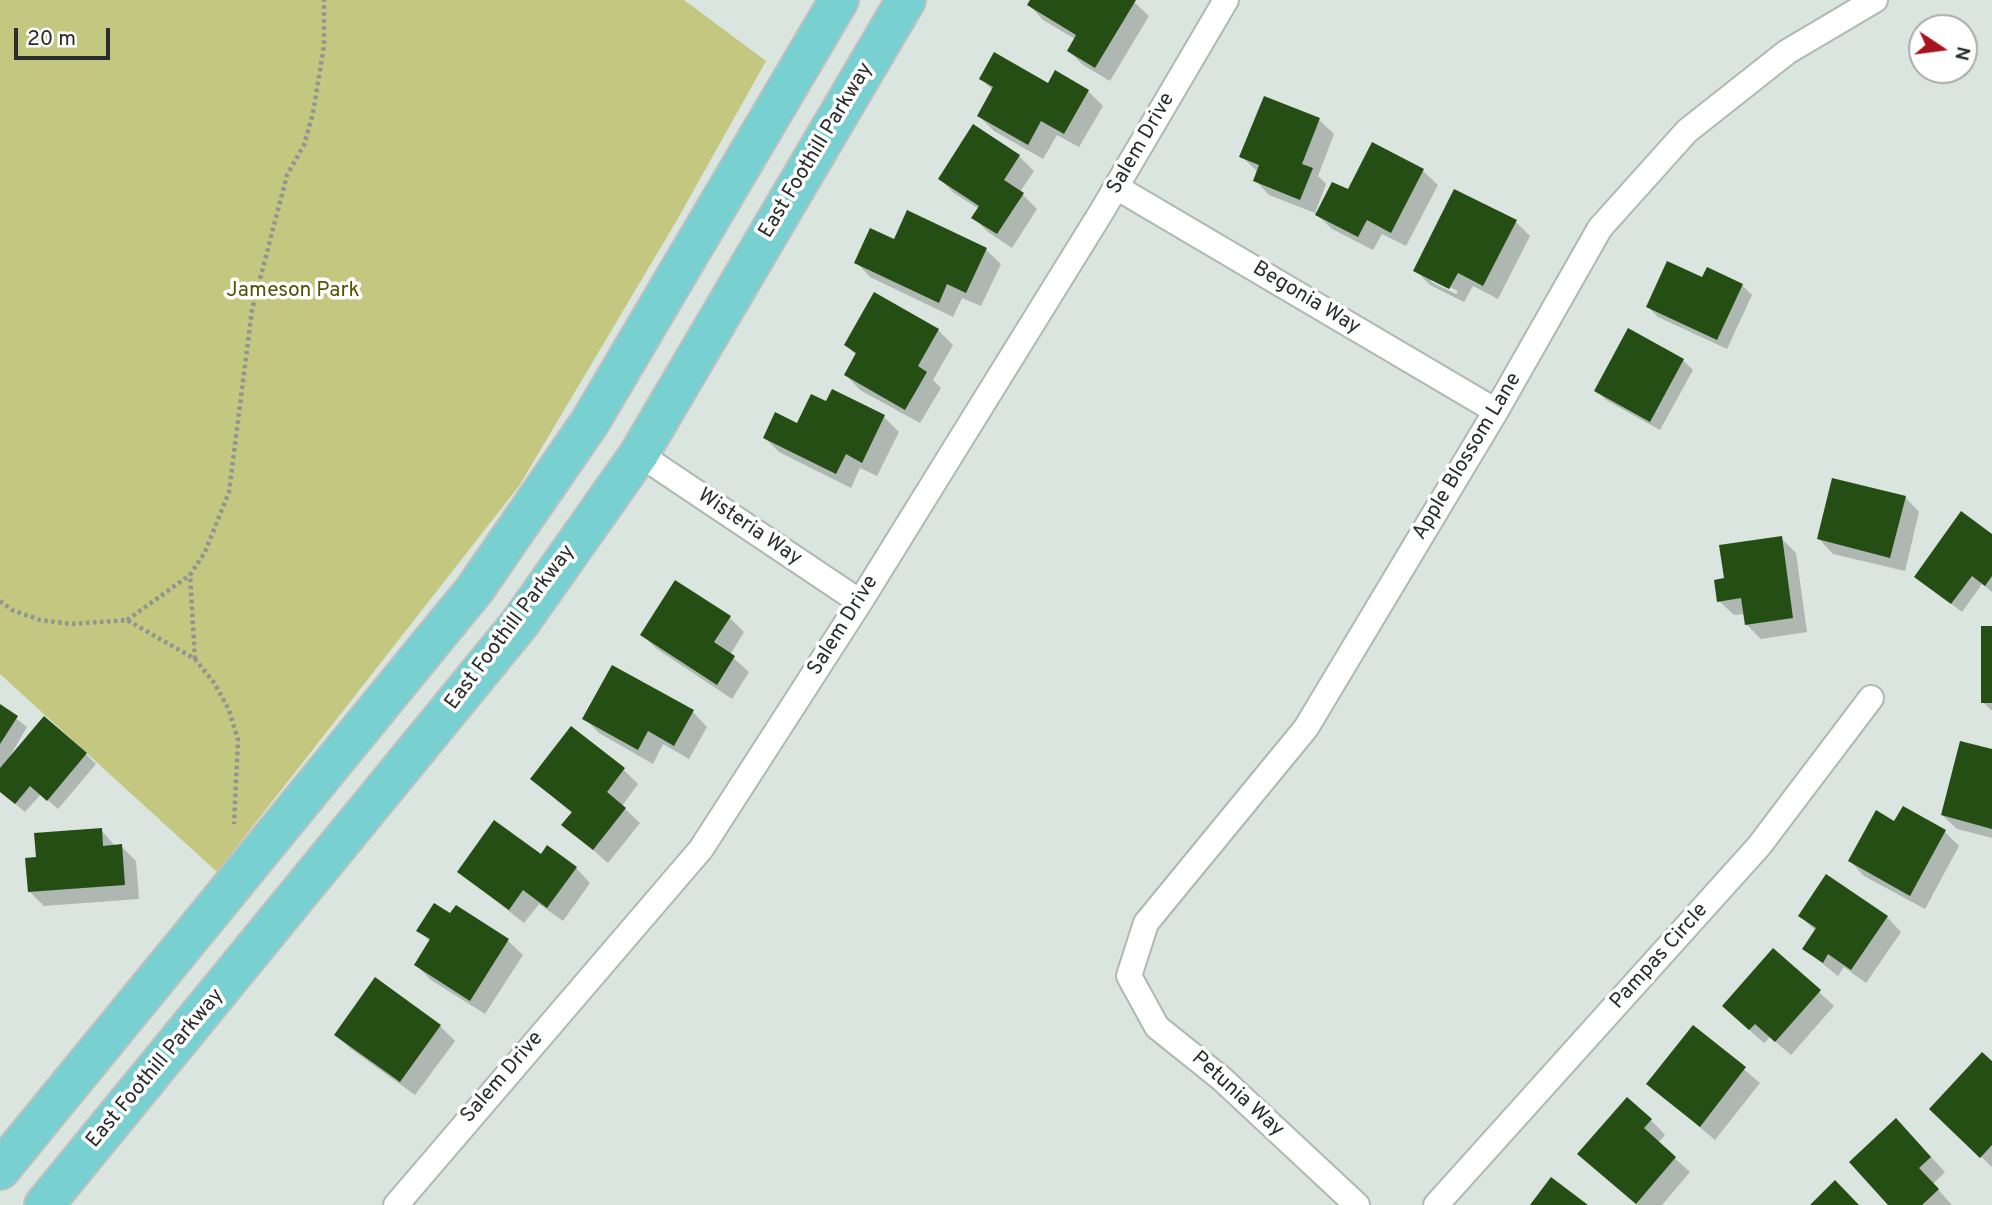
<!DOCTYPE html>
<style>
body{margin:0}
#map{position:relative;width:1992px;height:1205px;overflow:hidden;background:#dae5df;font-family:Overpass,sans-serif}
canvas{display:block}
.north{position:absolute;left:1908px;top:14px;width:70px;height:70px;box-sizing:border-box;background:#fff;border:2px solid #a9abaa;border-radius:50%;rotate:103deg;font-size:19px;font-weight:700;line-height:28px;text-align:center;color:#292d2b}
.north::after{content:'';display:block;margin:auto;width:24px;height:32px;background:#a8131c;clip-path:polygon(50% 0,100% 100%,50% 72%,0 100%)}
.scale{position:absolute;left:14px;top:28px;width:96px;height:32px;box-sizing:border-box;border:4px solid #292d2b;border-top:0;padding-left:9px;font-size:21px;line-height:24px;white-space:nowrap;color:#292d2b;-webkit-text-stroke:5px #fff;paint-order:stroke}
</style>
<div id="map">
<canvas width="1992" height="1205"></canvas>
<div class="north">N</div>
<div class="scale">20 m</div>
</div>
<script>
const g = document.querySelector('canvas').getContext('2d');
g.lineJoin = 'round';
function fillPath(path, color) {
  g.fillStyle = color;
  g.fill(path, 'evenodd');
}
function toPath(rows) {
  const path = new Path2D();
  for (const r of rows) {
    path.moveTo(r[0], r[1]);
    for (let i = 2; i < r.length; i += 2) path.lineTo(r[i], r[i + 1]);
  }
  return path;
}
function strokePath(path, color, width, dash) {
  g.strokeStyle = color;
  g.lineWidth = width;
  g.lineCap = dash ? 'butt' : 'round';
  g.setLineDash(dash || []);
  g.stroke(path);
}
function drawText(font, color, halo, rows, align = 'center') {
  g.font = font + ' Overpass,sans-serif';
  g.lineWidth = 7;
  g.setLineDash([]);
  g.textBaseline = 'middle';
  g.strokeStyle = halo;
  g.fillStyle = color;
  for (const [text, x, y, turn = 0] of rows) {
    g.save();
    g.translate(x, y);
    g.rotate((+turn || 0) * Math.PI / 180);
    g.textAlign = isNaN(turn) ? turn : align;
    if (halo) g.strokeText(text, 0, 0);
    g.fillText(text, 0, 0);
    g.restore();
  }
}
const green = toPath([
 [0,0,684,0,766,61,677,220,519,486,217,872,0,674]
]);
const shadow = toPath([
 [1032,0,1132,0,1149,16,1110,81,1083,65,1069,51,1075,39,1043,20,1029,5],
 [1056,73,1088,91,1103,106,1079,147,1057,135,1043,159,994,131,979,116,993,91,981,78,1048,85],
 [1319,120,1334,134,1318,176,1326,184,1315,213,1269,195,1255,180,1258,172,1242,157],
 [974,127,1019,156,1034,171,1020,192,1037,209,1012,248,988,232,974,218,979,209,954,193,940,179],
 [1373,144,1423,171,1438,185,1406,246,1382,234,1373,250,1332,229,1317,215,1349,192],
 [1516,222,1530,236,1498,299,1473,286,1464,302,1430,285,1416,271],
 [1431,278,1458,291,1456,294,1431,282],
 [894,241,986,250,1001,264,981,306,962,298,953,317,870,277,856,262],
 [1703,280,1742,285,1752,295,1727,349,1658,317,1648,307],
 [938,330,953,345,933,380,941,388,920,423,860,390,846,375,857,356,846,345],
 [1683,360,1693,370,1660,430,1606,400,1596,391],
 [832,391,884,417,899,432,877,476,860,468,851,488,779,452,765,438,798,425,826,403],
 [1905,497,1919,512,1905,571,1833,554,1819,539],
 [1992,536,1992,592,1982,584,1962,612,1916,577],
 [1781,538,1796,553,1807,632,1761,639,1746,624,1745,614,1734,615,1719,601,1726,579],
 [730,618,744,632,730,655,749,672,732,699,657,649,642,635],
 [1992,628,1992,711,1983,702],
 [0,706,27,727,6,763,86,754,96,764,58,809,41,794,25,812,0,791],
 [693,712,707,727,689,759,663,744,653,764,599,733,584,718],
 [1992,751,1992,838,1957,829,1942,815],
 [624,770,638,784,622,806,640,823,608,863,564,825,573,814,532,779],
 [1895,823,1945,832,1959,846,1925,909,1864,876,1850,861],
 [101,830,116,847,121,846,136,861,139,899,44,906,29,891,38,859],
 [541,857,576,868,590,883,563,921,539,904,524,923,459,872],
 [456,907,508,941,523,955,485,1014,431,980,416,965,430,942,419,930,450,916],
 [1800,916,1887,917,1901,932,1866,983,1844,967,1838,976,1804,949,1816,931],
 [1819,992,1834,1006,1791,1055,1770,1037,1764,1043,1739,1021],
 [440,1026,455,1041,415,1095,351,1049,336,1035],
 [1694,1027,1760,1083,1715,1140,1649,1084],
 [1992,1063,1992,1167,1946,1123],
 [1651,1120,1665,1135,1658,1143,1690,1172,1662,1205,1637,1205,1594,1168],
 [1911,1135,1945,1172,1933,1184,1952,1205,1891,1205]
]);
const building = toPath([
 [1030,0,1136,0,1095,68,1067,51,1076,35,1027,5],
 [994,52,1048,83,1055,70,1089,90,1064,134,1041,121,1028,145,977,116,993,87,979,79],
 [1264,96,1320,118,1302,164,1313,168,1300,200,1253,181,1259,165,1239,157],
 [973,124,1020,155,1004,180,1024,193,997,234,971,218,979,206,938,179],
 [1372,142,1424,169,1391,233,1367,220,1358,237,1315,215,1332,182,1348,189],
 [1454,189,1517,220,1483,286,1458,273,1449,289,1413,271],
 [907,210,987,248,966,293,947,284,939,303,854,263,870,228,894,239],
 [1667,261,1702,277,1707,267,1743,284,1717,340,1646,307],
 [874,292,939,329,918,366,927,372,905,410,844,375,856,353,844,345],
 [1628,328,1684,359,1650,422,1594,391],
 [832,389,885,415,862,463,846,454,836,474,763,438,775,412,797,423,811,394,826,401],
 [1832,478,1906,496,1890,558,1817,539],
 [1961,511,1992,534,1992,576,1985,586,1972,576,1951,604,1914,577],
 [1782,536,1793,618,1745,625,1741,598,1717,602,1714,580,1724,578,1719,545],
 [675,580,731,616,714,642,735,656,717,685,640,635],
 [1981,626,1992,626,1992,703,1981,703],
 [612,665,694,710,674,746,648,731,638,750,582,719],
 [0,704,18,716,0,744],
 [44,716,87,753,47,801,30,786,15,804,0,792,0,768],
 [571,726,625,768,607,792,626,808,593,850,561,825,572,812,530,779],
 [1960,741,1992,749,1992,829,1941,815],
 [1903,806,1946,830,1910,896,1848,861,1876,810,1894,821],
 [494,820,541,854,547,845,577,867,547,908,523,890,509,910,457,872],
 [102,828,103,846,122,844,125,885,28,892,25,858,36,857,34,833],
 [1826,874,1888,916,1851,970,1828,954,1823,963,1802,949,1816,928,1798,916],
 [434,903,450,913,456,905,509,939,470,1001,414,965,430,939,416,931],
 [1773,948,1821,990,1775,1042,1755,1024,1749,1030,1722,1006],
 [375,977,441,1025,400,1082,334,1035],
 [1693,1025,1746,1067,1700,1127,1646,1084],
 [1982,1052,1992,1061,1992,1145,1980,1158,1929,1109],
 [1627,1097,1652,1119,1644,1128,1676,1157,1636,1204,1577,1154],
 [1896,1118,1931,1157,1919,1168,1939,1189,1922,1205,1888,1205,1849,1162],
 [1551,1177,1588,1205,1530,1205],
 [1835,1180,1859,1205,1810,1205]
]);
const path = toPath([
 [0,601,12,610,40,620,71,624,127,620,195,659,215,684,229,710,238,740,234,824],
 [127,620,190,575],
 [195,659,190,575,205,552,229,492,252,310,287,175,304,145,313,113,324,46,324,0]
]);
const minor = toPath([
 [1116,187,1496,411],
 [639,454,860,602],
 [396,1205,701,849,860,602,1102,211,1226,0],
 [1357,1205,1222,1079,1157,1027,1129,976,1146,923,1306,728,1496,411,1600,228,1687,131,1787,52,1875,0],
 [1436,1205,1759,846,1871,698]
]);
const primary = toPath([
 [0,1170,475,589,590,422,839,0],
 [44,1205,520,623,639,454,906,0]
]);
const streetNames = [
 ["Salem Drive",1142,144,-60],
 ["East Foothill Parkway",817,151,-59],
 ["Begonia Way",1306,299,31],
 ["Apple Blossom Lane",1468,457,-59],
 ["Wisteria Way",749,528,34],
 ["Salem Drive",844,626,-58],
 ["East Foothill Parkway",511,628,-53],
 ["Pampas Circle",1660,957,-48],
 ["East Foothill Parkway",156,1069,-50],
 ["Salem Drive",503,1078,-49],
 ["Petunia Way",1237,1095,42]
];
const parkNames = [
 ["Jameson Park",293,292]
];
fillPath(green, '#c4c77f');
fillPath(shadow, '#0003');
fillPath(building, '#254e15');
strokePath(minor, '#aeb8b4', 28);
strokePath(primary, '#bfc0bf', 42);
strokePath(path, '#8e9692', 4.5, [3.5, 3.5]);
strokePath(minor, '#fff', 24);
strokePath(primary, '#78d0d0', 38);
drawText('21px', '#292d2b', '#fff', streetNames);
drawText('21px', '#525305', '#fff', parkNames);
</script>
